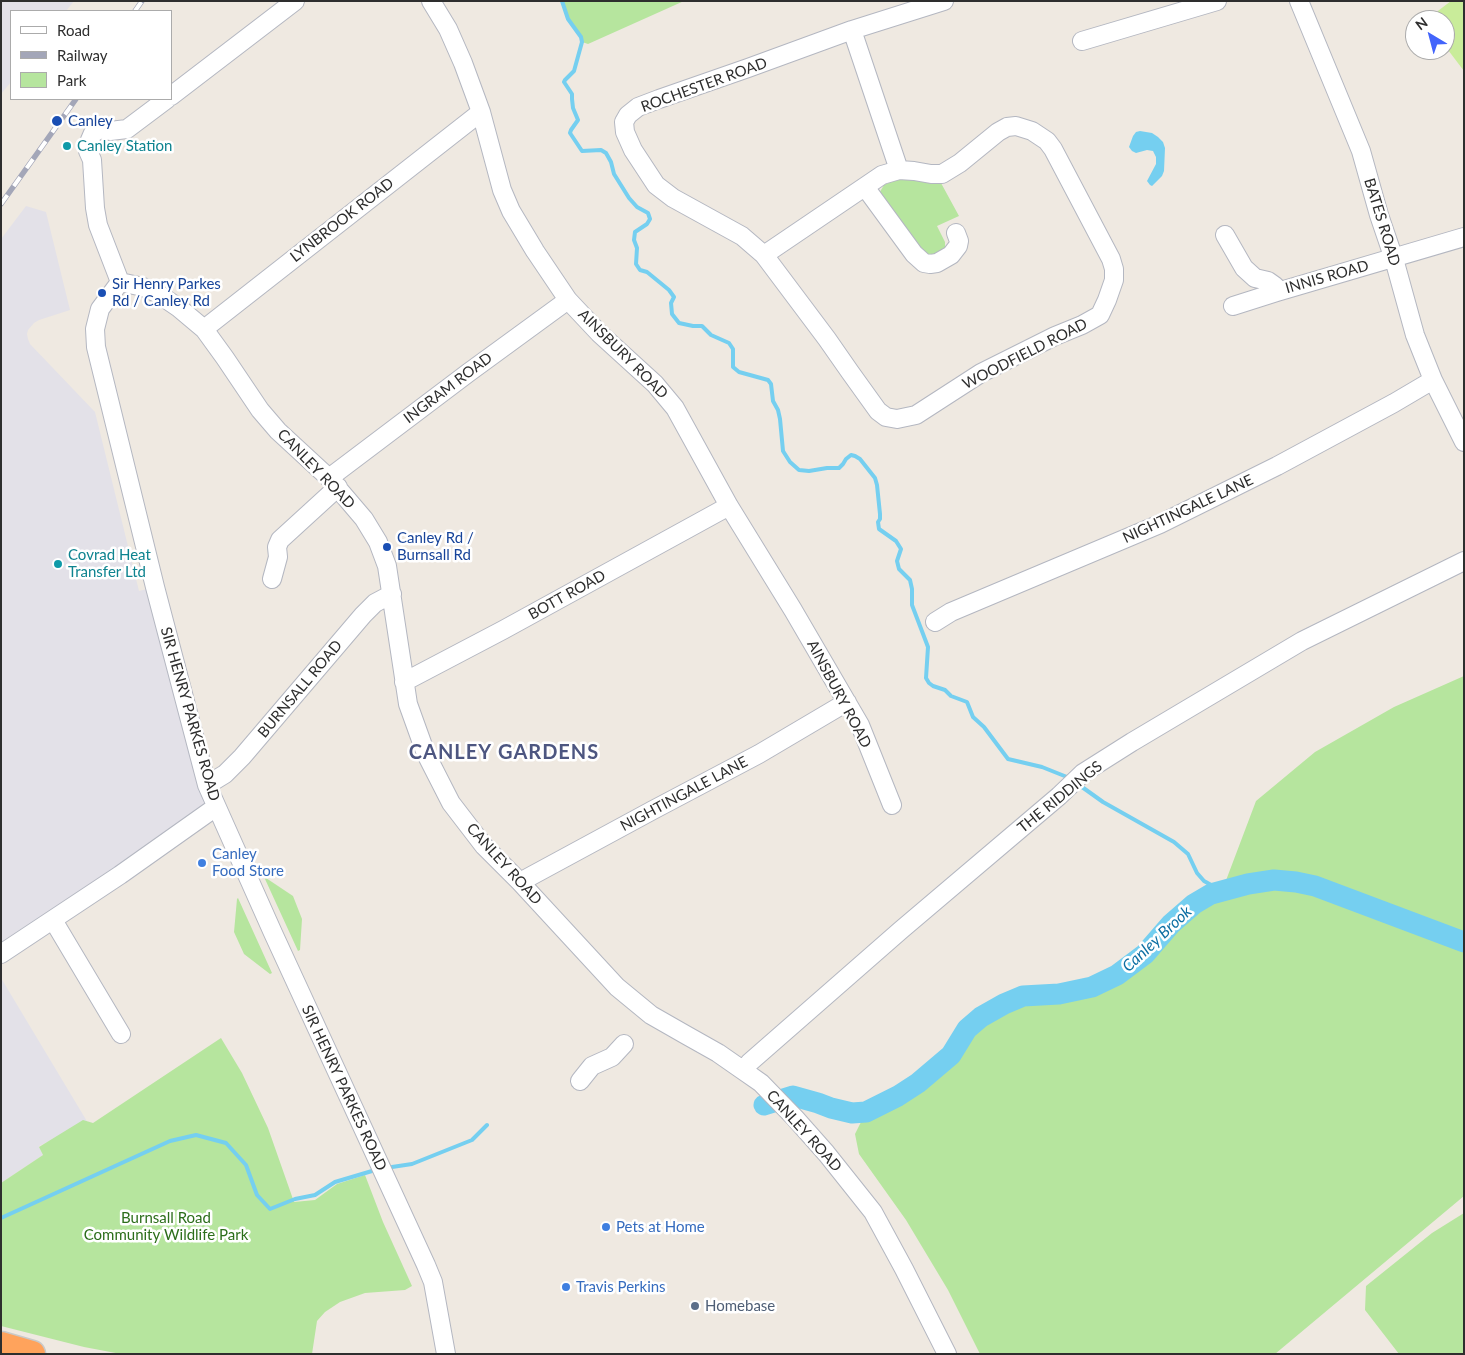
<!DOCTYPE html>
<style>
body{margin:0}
#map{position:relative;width:1465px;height:1355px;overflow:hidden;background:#efe9e1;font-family:Lato,sans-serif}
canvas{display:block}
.frame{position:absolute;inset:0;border:2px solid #2e2e2e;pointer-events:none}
.legend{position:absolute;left:10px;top:10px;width:162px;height:90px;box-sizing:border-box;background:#fff;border:1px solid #ababab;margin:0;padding:6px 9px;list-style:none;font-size:15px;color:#2e2e2e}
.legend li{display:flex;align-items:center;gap:10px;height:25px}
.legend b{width:25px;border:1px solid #ababab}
.north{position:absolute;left:1405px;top:10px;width:50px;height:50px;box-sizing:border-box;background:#fff;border:1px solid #ababab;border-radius:50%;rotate:323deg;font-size:14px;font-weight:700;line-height:20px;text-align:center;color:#2e2e2e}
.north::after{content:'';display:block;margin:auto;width:18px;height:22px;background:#4264fb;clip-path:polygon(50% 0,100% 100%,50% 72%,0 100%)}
</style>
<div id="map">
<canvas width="1465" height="1355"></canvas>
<div class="frame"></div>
<ul class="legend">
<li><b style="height:6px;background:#fff"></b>Road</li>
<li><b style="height:6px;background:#a3a6b8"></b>Railway</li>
<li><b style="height:14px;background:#b6e59e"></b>Park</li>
</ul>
<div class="north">N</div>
</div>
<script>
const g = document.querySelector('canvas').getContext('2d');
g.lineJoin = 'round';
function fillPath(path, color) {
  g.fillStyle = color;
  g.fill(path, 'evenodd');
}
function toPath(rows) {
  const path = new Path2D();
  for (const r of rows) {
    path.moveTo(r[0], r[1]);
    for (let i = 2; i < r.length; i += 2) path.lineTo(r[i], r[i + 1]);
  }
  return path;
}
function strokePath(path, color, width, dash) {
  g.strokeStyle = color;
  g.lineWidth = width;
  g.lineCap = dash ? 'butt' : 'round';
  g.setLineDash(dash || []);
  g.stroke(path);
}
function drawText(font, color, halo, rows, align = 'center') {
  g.font = font + ' Lato,sans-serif';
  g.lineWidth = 5;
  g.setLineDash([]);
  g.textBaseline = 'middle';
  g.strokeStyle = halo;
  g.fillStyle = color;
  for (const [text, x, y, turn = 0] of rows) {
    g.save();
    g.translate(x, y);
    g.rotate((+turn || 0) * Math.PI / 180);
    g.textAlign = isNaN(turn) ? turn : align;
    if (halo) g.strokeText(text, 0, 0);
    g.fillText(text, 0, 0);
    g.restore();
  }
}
const industrial = toPath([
 [1,1,74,1,66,11,11,11,11,82,1,94],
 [26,206,46,212,70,310,39,320,34,323,28,330,27,334,28,339,30,344,95,412,139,591,155,587,216,807,1,954,1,239],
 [1,978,88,1123,39,1146,43,1155,1,1183]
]);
const green = toPath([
 [562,1,684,1,588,44,582,42,581,37,568,19],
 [904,179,933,183,941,183,959,216,937,226,945,242,945,250,927,259,878,195,884,185,893,181],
 [1464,676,1464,1196,1275,1354,980,1354,948,1290,906,1220,859,1154,855,1134,866,1112,898,1096,918,1083,951,1055,967,1029,981,1017,1004,1004,1023,996,1059,994,1092,987,1117,974,1145,954,1171,924,1194,904,1211,894,1222,891,1256,801,1315,752,1394,707],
 [266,878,293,896,302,919,300,950,298,951,265,879],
 [238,898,272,973,270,974,244,954,234,932,237,899],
 [221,1038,242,1073,268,1128,294,1202,315,1200,337,1184,365,1175,383,1222,412,1286,405,1290,365,1293,340,1302,325,1312,317,1321,312,1354,121,1354,84,1347,1,1326,1,1183,43,1155,39,1147,83,1120,93,1123],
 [1464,1213,1464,1354,1399,1354,1365,1310,1366,1286,1432,1233]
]);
const pitch = toPath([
 [1451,1,1464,1,1464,71,1445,46,1445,20,1426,20]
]);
const water = toPath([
 [1140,131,1152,133,1158,137,1163,142,1165,148,1164,171,1162,176,1152,186,1150,185,1147,181,1156,164,1156,157,1153,151,1147,150,1136,153,1132,151,1129,147,1133,136,1136,132]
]);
const stream = toPath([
 [562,1,568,19,581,37,582,42,574,71,565,80,564,82,572,94,572,99,573,108,578,120,571,130,570,133,582,151,601,150,606,153,611,162,614,174,629,198,637,207,648,213,650,219,647,224,635,232,634,240,637,248,636,264,640,270,647,272,669,290,674,297,671,303,672,314,679,323,693,326,702,326,711,335,729,343,733,349,733,367,739,372,768,380,771,384,773,401,778,410,780,419,783,451,790,462,799,470,809,471,827,468,839,468,843,464,846,459,851,455,855,456,860,459,875,478,877,485,880,514,880,519,878,522,879,529,896,541,901,549,897,561,899,569,910,580,912,589,912,605,928,647,926,678,929,683,933,686,945,690,951,696,967,702,973,717,984,727,1008,759,1042,767,1067,777],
 [1082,787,1103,802,1174,842,1188,854,1197,873,1204,881,1222,891],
 [392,1167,412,1164,472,1140,487,1125],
 [1,1218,170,1141,196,1135,226,1143,246,1165,257,1195,270,1209,295,1199,315,1195,335,1182,372,1171]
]);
const river = toPath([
 [764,1105,793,1096,818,1103,831,1108,852,1113,866,1112,898,1096,918,1083,951,1055,967,1029,981,1017,1004,1004,1023,996,1059,994,1092,987,1117,975,1145,954,1171,924,1194,904,1211,894,1248,884,1274,880,1296,882,1315,886,1464,942]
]);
const minor = toPath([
 [431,1,448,29,463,63,481,112,502,190,511,211,535,251,568,300,599,333,655,384,675,408,729,506,793,610,860,725,892,805],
 [1299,1,1361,151,1379,215,1394,259,1415,335,1433,380,1464,442],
 [852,30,899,170],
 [1082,41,1217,1],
 [171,96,295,1],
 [865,187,914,254,924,263,930,264,937,263,951,255,958,246,959,241,956,233],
 [1225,235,1244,268,1255,278,1268,281,1275,286,1277,292],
 [764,255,882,175,899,170,914,171,931,174,942,174,960,163,998,132,1007,127,1016,126,1032,131,1047,141,1053,149,1111,259,1114,269,1114,280,1107,300,1100,315,1082,325,1055,336,981,373,916,415,897,419,886,417,878,411,850,372,827,339,764,255,742,236,673,198,656,185,633,150,625,132,624,122,628,115,638,107,659,99,748,68,852,30,944,1],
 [120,282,143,287,157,293,179,308,204,329,225,358,260,410,278,431,329,478,364,519,378,542,387,566,408,704,426,754,451,803,484,846,520,882,617,987,651,1015,686,1035,718,1053,741,1069,761,1083,795,1118,826,1153,873,1212,904,1269,947,1354],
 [120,282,100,309,95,329,96,347,155,587,207,785,273,933,426,1265,433,1282,446,1354],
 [120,282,98,225,95,208,92,160,88,151,90,140,93,133,99,130,104,129,110,131,127,129,167,99],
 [1233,306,1277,292,1464,237],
 [204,329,481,112],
 [329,478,468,373,568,300],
 [272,579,278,557,277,547,280,540,338,487],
 [935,622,951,612,1160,524,1277,466,1394,403,1433,380],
 [404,682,503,630,729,506],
 [207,785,225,774,242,757,363,615,375,603,392,594],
 [520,882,653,810,759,754,847,702],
 [53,920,121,1034],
 [1,954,120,875,216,807],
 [749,1063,901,930,1059,796,1083,773,1132,742,1302,641,1464,561],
 [580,1081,592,1066,612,1057,624,1044]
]);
const highway = toPath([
 [1,1345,32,1354]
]);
const rail = toPath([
 [135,11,142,1],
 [1,204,76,99]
]);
const markers = [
 [57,121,6,"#1a4fb4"],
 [67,146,5,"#0f9aa8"],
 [102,293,5,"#1a4fb4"],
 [387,547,5,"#1a4fb4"],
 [58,564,5,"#0f9aa8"],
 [202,863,5,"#3f7fe0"],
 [606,1227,5,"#3f7fe0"],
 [566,1287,5,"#3f7fe0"],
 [695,1306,5,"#5c6f8a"]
];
const streetNames = [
 ["ROCHESTER ROAD",704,85,-20],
 ["LYNBROOK ROAD",342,220,-38],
 ["BATES ROAD",1382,222,73],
 ["INNIS ROAD",1327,277,-16],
 ["AINSBURY ROAD",623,354,45],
 ["WOODFIELD ROAD",1025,354,-27],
 ["INGRAM ROAD",448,388,-37],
 ["CANLEY ROAD",316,469,46],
 ["NIGHTINGALE LANE",1188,509,-25],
 ["BOTT ROAD",567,595,-29],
 ["BURNSALL ROAD",300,689,-50],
 ["AINSBURY ROAD",839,694,62],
 ["SIR HENRY PARKES ROAD",190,714,74],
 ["NIGHTINGALE LANE",684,794,-28],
 ["THE RIDDINGS",1060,797,-39],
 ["CANLEY ROAD",504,864,48],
 ["SIR HENRY PARKES ROAD",344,1088,65],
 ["CANLEY ROAD",804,1131,48]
];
const transitNames = [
 ["Canley",68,121],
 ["Sir Henry Parkes",112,284],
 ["Rd / Canley Rd",112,301],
 ["Canley Rd /",397,538],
 ["Burnsall Rd",397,555]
];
const cultureNames = [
 ["Canley Station",77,146],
 ["Covrad Heat",68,555],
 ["Transfer Ltd",68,572]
];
const shopNames = [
 ["Canley",212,854],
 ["Food Store",212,871],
 ["Pets at Home",616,1227],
 ["Travis Perkins",576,1287]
];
const parkNames = [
 ["Burnsall Road",166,1218],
 ["Community Wildlife Park",166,1235]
];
const serviceNames = [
 ["Homebase",705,1306]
];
const waterNames = [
 ["Canley Brook",1157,939,-43]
];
const districtNames = [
 ["CANLEY GARDENS",504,753]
];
fillPath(industrial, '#e3e1e8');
fillPath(green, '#b6e59e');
fillPath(pitch, '#c9ec9a');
fillPath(water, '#75cff0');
strokePath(stream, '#75cff0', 4);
strokePath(river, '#75cff0', 21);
strokePath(minor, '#b4b7c1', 20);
strokePath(highway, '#c9c9c9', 29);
strokePath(minor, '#fff', 18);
strokePath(highway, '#ffa35c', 26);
strokePath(rail, '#a3a6b8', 5.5);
strokePath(rail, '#fff', 4, [11]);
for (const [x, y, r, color] of markers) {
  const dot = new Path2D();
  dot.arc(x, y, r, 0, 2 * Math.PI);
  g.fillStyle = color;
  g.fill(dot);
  strokePath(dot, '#fff', 2);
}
drawText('15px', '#2e2e2e', '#fff', streetNames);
drawText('15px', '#164399', '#fff', transitNames, 'left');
drawText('15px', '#0d838f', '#fff', cultureNames, 'left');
drawText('15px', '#366cbe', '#fff', shopNames, 'left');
drawText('15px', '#2c6e1b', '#fff', parkNames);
drawText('15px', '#4e5e75', '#fff', serviceNames, 'left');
drawText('italic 16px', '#0d6fa3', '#fff', waterNames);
g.letterSpacing = '1px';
drawText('bold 20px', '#4d5680', '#fff', districtNames);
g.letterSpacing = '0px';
</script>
